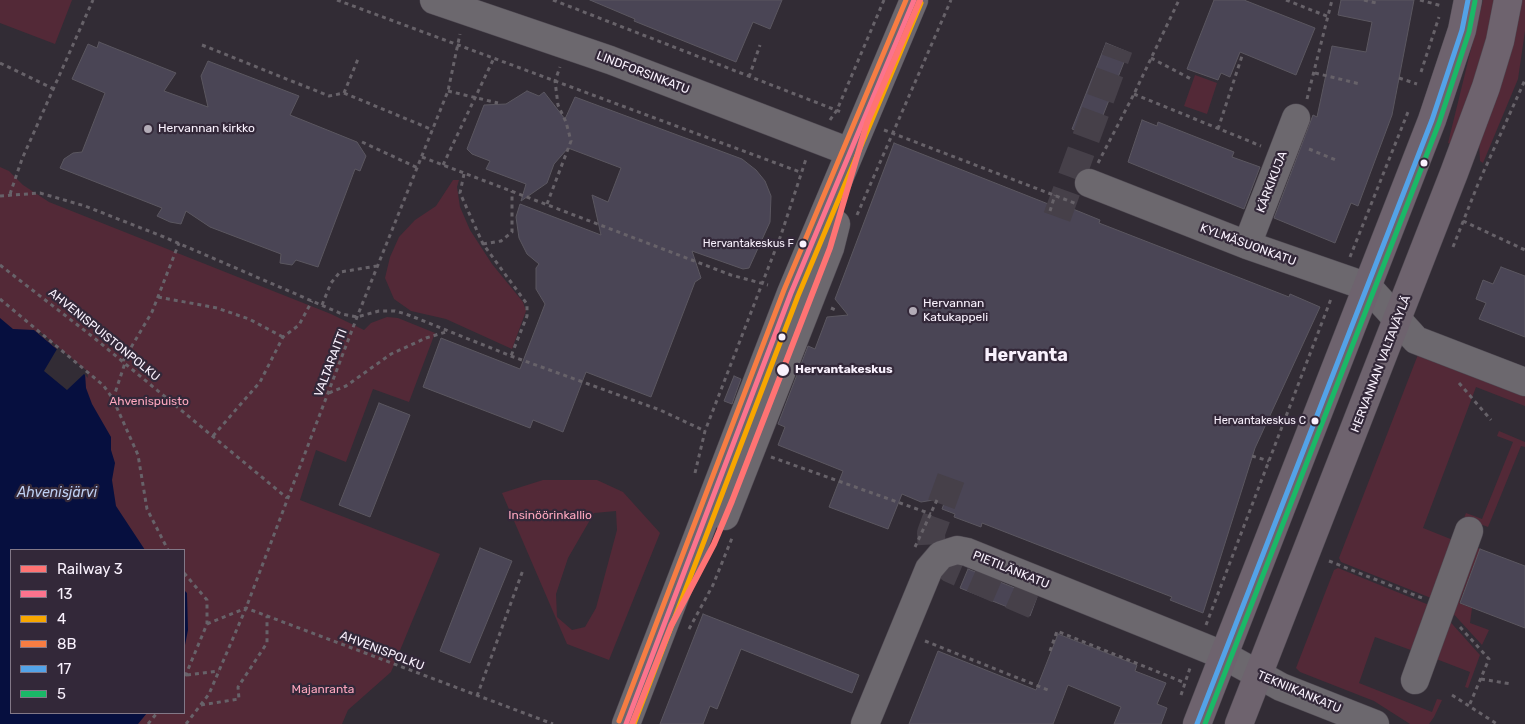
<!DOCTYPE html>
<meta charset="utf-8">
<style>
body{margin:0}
#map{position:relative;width:1525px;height:724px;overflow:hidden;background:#322c35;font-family:Rubik,sans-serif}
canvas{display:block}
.legend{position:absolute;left:10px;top:549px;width:175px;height:165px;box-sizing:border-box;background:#332839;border:1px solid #827887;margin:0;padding:6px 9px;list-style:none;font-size:15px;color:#f9f1fd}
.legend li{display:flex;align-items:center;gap:10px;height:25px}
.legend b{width:25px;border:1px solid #827887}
</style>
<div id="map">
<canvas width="1525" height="724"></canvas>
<ul class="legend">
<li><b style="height:6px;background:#ff7373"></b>Railway 3</li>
<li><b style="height:6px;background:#fc738d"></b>13</li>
<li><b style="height:6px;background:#f7a600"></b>4</li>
<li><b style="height:6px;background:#f77d43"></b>8B</li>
<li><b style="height:6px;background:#53a3e8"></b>17</li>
<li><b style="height:6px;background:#1ab867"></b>5</li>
</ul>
</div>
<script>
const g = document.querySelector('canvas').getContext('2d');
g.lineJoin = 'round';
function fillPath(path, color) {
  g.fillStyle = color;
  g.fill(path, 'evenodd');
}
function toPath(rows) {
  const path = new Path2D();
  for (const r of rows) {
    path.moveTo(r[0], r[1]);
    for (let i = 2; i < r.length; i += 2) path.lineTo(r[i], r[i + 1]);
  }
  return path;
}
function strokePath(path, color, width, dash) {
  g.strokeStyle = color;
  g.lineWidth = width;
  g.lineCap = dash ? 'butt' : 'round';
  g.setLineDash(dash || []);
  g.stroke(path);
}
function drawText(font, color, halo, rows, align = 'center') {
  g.font = font + ' Rubik,sans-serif';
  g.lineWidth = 4.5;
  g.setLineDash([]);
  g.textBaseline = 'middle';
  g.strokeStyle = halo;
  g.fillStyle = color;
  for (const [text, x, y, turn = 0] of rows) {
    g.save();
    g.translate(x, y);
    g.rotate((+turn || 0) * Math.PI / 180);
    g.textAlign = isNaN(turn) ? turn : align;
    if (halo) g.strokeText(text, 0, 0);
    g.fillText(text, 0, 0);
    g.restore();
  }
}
const green = toPath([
 [0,0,72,0,55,44,0,23],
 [1483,0,1500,0,1453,145,1448,143],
 [1521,0,1525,0,1525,31,1518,79,1483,163,1480,161,1479,141],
 [1195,75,1217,83,1207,114,1184,106],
 [0,167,9,171,23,185,49,202,331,314,364,330,371,323,387,317,398,318,435,333,409,402,373,389,346,462,316,450,300,500,440,554,391,672,348,710,342,724,0,724],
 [11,550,184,550,184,713,11,713],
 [453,180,459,180,457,187,460,207,470,230,492,264,523,302,526,311,512,349,446,319,411,311,394,299,385,278,390,257,399,237,415,220,436,206],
 [1419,352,1525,393,1525,406,1476,387,1423,528,1453,540,1436,600,1341,562,1339,558],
 [1499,431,1525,442,1525,447,1521,446,1488,527,1464,518,1466,513,1482,519,1513,442,1497,436],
 [543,480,597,480,623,492,660,533,609,660,567,644,502,493],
 [616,511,617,530,596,608,585,627,572,630,557,617,556,594,568,558,594,513],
 [1475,547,1525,566,1480,549,1459,603,1472,608,1470,623,1489,630,1482,645,1449,609],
 [1338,568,1434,607,1419,653,1375,637,1359,683,1432,712,1437,699,1442,700,1434,717,1429,724,1410,724,1374,701,1300,672,1296,668,1334,570],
 [1445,616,1480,655,1468,688,1465,687,1470,672,1431,657]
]);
const water = toPath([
 [0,318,13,329,34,330,85,373,86,388,92,404,111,437,111,450,115,463,112,480,116,506,145,550,11,550,11,713,147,713,138,724,0,724],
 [184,590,187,593,188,630,184,650]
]);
const pier = toPath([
 [39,331,87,371,88,378,84,374,67,390,44,371,57,349,37,332]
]);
const building = toPath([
 [590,0,782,0,770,29,753,22,736,62,634,21,635,19,590,0],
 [1214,0,1244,0,1315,28,1296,75,1240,52,1230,77,1221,73,1218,80,1187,69,1214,0],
 [1341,0,1414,0,1392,115,1358,206,1351,203,1335,243,1274,218,1313,115,1317,117,1332,46,1366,52,1372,22,1338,15,1341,0],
 [99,42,176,73,164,91,208,107,201,76,208,61,299,96,290,115,357,142,366,156,360,171,355,169,318,267,296,260,292,265,280,263,281,254,210,227,186,211,181,224,170,222,157,216,162,208,60,168,64,159,73,153,82,152,105,93,72,79,88,44,97,48,99,42],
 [1106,43,1128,52,1094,138,1072,129,1106,43],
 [527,91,539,96,544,92,565,119,575,97,742,159,756,170,765,181,771,196,770,222,749,268,743,269,692,251,701,278,695,282,651,397,586,372,563,432,533,420,530,428,423,387,441,338,520,369,545,304,536,289,536,268,539,264,527,254,519,238,516,217,520,204,601,235,592,195,608,202,621,168,568,148,554,164,547,183,521,201,526,184,486,169,490,161,472,154,467,149,484,105,506,104,527,91],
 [1142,120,1157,126,1158,122,1234,152,1232,157,1260,167,1244,209,1128,162,1142,120],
 [894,143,1071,213,1073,209,1100,220,1099,223,1289,297,1290,294,1320,307,1255,448,1203,613,1170,600,1172,597,982,523,981,527,954,517,955,514,942,509,946,498,921,502,902,494,888,529,829,507,843,471,778,445,785,427,778,424,808,346,815,349,827,317,848,315,835,299,894,143],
 [1501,267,1525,276,1525,337,1479,319,1486,303,1476,299,1483,280,1493,284,1501,267],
 [734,376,741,379,732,404,724,401,734,376],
 [379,403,410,415,370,517,339,505,379,403],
 [480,548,512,561,470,663,440,651,480,548],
 [1480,549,1525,566,1525,628,1460,603,1480,549],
 [968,569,1037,597,1030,616,960,588,968,569],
 [703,614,859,675,852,693,741,649,717,709,710,706,703,724,660,724,703,614],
 [1058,634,1137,665,1135,671,1166,683,1157,704,1167,708,1161,724,1114,724,1121,707,1068,685,1053,724,909,724,938,651,1036,690,1058,634]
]);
const minorTunnel = toPath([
 [1057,217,1119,48],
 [951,478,931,533,932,551,951,569,1034,605]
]);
const path = toPath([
 [337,0,800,172],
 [553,0,841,112],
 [1286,0,1329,17],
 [1364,0,1376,3],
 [1420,0,1442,6],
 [202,45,329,96,344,93,358,59],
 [1151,58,1193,80],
 [0,63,54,89],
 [1421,72,1439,17],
 [1315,73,1360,84],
 [749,77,760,45],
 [1399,78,1417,84],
 [448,91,498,103],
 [344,93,433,130],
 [1134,94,1261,146],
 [1307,99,1332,0],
 [830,120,837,110,884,0],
 [1218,129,1242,56],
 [884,130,1077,204],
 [362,142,418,168],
 [1309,149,1336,160],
 [422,157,731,275,768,285],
 [1098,163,1134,94,1179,0],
 [443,165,494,58],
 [464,174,460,193,483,244,527,304,527,316,511,356],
 [10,194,22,159,93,0],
 [0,196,40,193,85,206,164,237,342,314,357,317,379,311,395,311,406,314,511,356,660,410,705,431],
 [547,204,571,141,566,122,558,105,555,81,560,67],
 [1050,211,1055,195],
 [857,215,951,0],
 [1463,221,1525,250],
 [483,244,501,241,512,232,512,191],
 [1453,247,1478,184,1525,80],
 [1350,257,1408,112],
 [0,265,93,337,287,498],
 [158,297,217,308,249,319,283,337],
 [0,299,103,385,113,399,138,455,147,509,168,550],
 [322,305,331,283,340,272,377,266],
 [831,308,838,311],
 [123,361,152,312,179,243],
 [1459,383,1491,420],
 [329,393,346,386,391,354,426,338,449,331],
 [113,399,125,363],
 [213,436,260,382,283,337,299,325,312,301],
 [1252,456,1269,461],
 [771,457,931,514],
 [695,473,705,431,781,235,806,159],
 [915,547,937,500],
 [1329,561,1422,598],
 [184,573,207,600,207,624,184,679],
 [207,624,246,608,553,724],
 [1206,625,1331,299],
 [1460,627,1489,659,1469,706],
 [689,629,713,585,732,538],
 [925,641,1048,690],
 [1050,651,1057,631,1185,683],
 [187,675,219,671],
 [1481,679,1511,684],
 [1181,695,1191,665],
 [1452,695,1497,724],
 [477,696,523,570],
 [201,705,239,699,238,687,267,643,267,616],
 [148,724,157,713],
 [186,724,209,694,246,608,357,317,448,91,460,34]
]);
const minor = toPath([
 [434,0,610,60,850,152],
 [1089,183,1247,245,1368,287,1416,340,1525,382],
 [1247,245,1296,118],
 [725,516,830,248,836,224],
 [1415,680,1469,531],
 [626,724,791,293,914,0],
 [865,724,929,569,941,555,957,550,967,552,1198,645,1225,656,1281,687,1375,724]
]);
const major = toPath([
 [1197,724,1432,120,1462,30,1468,0],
 [1239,724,1454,173,1486,87,1500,41,1508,0]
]);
const bus1 = toPath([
 [626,724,791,293,914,0]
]);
const bus2 = toPath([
 [634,724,798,296,921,3]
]);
const bus3 = toPath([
 [619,721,784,290,906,0]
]);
const bus4 = toPath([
 [1197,724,1432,120,1462,30,1468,0]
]);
const bus5 = toPath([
 [1205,724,1439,123,1469,32,1475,1]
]);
const rail1 = toPath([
 [632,724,671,626,714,544,732,501,830,248,867,123,920,0]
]);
const markers = [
 [148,129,5,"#b3acb7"],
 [1424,163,4.5,"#f9f1fd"],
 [803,244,4.5,"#f9f1fd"],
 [913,311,5,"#b3acb7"],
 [782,337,4.5,"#f9f1fd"],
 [783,370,7,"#f9f1fd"],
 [1315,421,4.5,"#f9f1fd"]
];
const busNames = [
 ["Hervantakeskus F",794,244],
 ["Hervantakeskus C",1306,421]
];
const streetNames = [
 ["LINDFORSINKATU",643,73,21],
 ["KÄRKIKUJA",1272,182,-69],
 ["KYLMÄSUONKATU",1248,245,20],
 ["AHVENISPUISTONPOLKU",104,335,39],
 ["VALTARAITTI",331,363,-69],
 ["HERVANNAN VALTAVÄYLÄ",1381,364,-69],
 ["PIETILÄNKATU",1011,570,22],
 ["AHVENISPOLKU",382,651,21],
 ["TEKNIIKANKATU",1299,692,23]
];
const poiNames = [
 ["Hervannan kirkko",158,129],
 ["Hervannan",923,304],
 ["Katukappeli",923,318]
];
const stopNames = [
 ["Hervantakeskus",795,370]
];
const parkNames = [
 ["Ahvenispuisto",149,402],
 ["Insinöörinkallio",550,516],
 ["Majanranta",323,690]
];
const waterNames = [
 ["Ahvenisjärvi",57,493]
];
const districtNames = [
 ["Hervanta",1026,356]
];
fillPath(green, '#532937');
fillPath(water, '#060f3f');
fillPath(pier, '#322c35');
fillPath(building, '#4a4555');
strokePath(building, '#5b5760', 1);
strokePath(minorTunnel, '#464049', 28, [28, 14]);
strokePath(minor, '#4f4952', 29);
strokePath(major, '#4f4952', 29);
strokePath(path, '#676269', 3, [4, 4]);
strokePath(minor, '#6c686e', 28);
strokePath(major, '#6e636e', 28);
strokePath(bus1, '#fc738d', 5);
strokePath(bus2, '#f7a600', 5);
strokePath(bus3, '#f77d43', 5);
strokePath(bus4, '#53a3e8', 5);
strokePath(bus5, '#1ab867', 5);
strokePath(rail1, '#ff7373', 6);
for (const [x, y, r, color] of markers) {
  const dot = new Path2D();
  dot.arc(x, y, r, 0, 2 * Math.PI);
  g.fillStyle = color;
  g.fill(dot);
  strokePath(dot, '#332839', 2);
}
drawText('11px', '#f9f1fd', '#332839', busNames, 'right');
drawText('12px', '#f9f1fd', '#332839', streetNames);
drawText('12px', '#f9f1fd', '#332839', poiNames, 'left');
drawText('bold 12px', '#f9f1fd', '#332839', stopNames, 'left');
drawText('12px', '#fda7be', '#332839', parkNames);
drawText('italic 14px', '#bdcef1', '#332839', waterNames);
drawText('bold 18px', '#f9f1fd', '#332839', districtNames);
</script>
